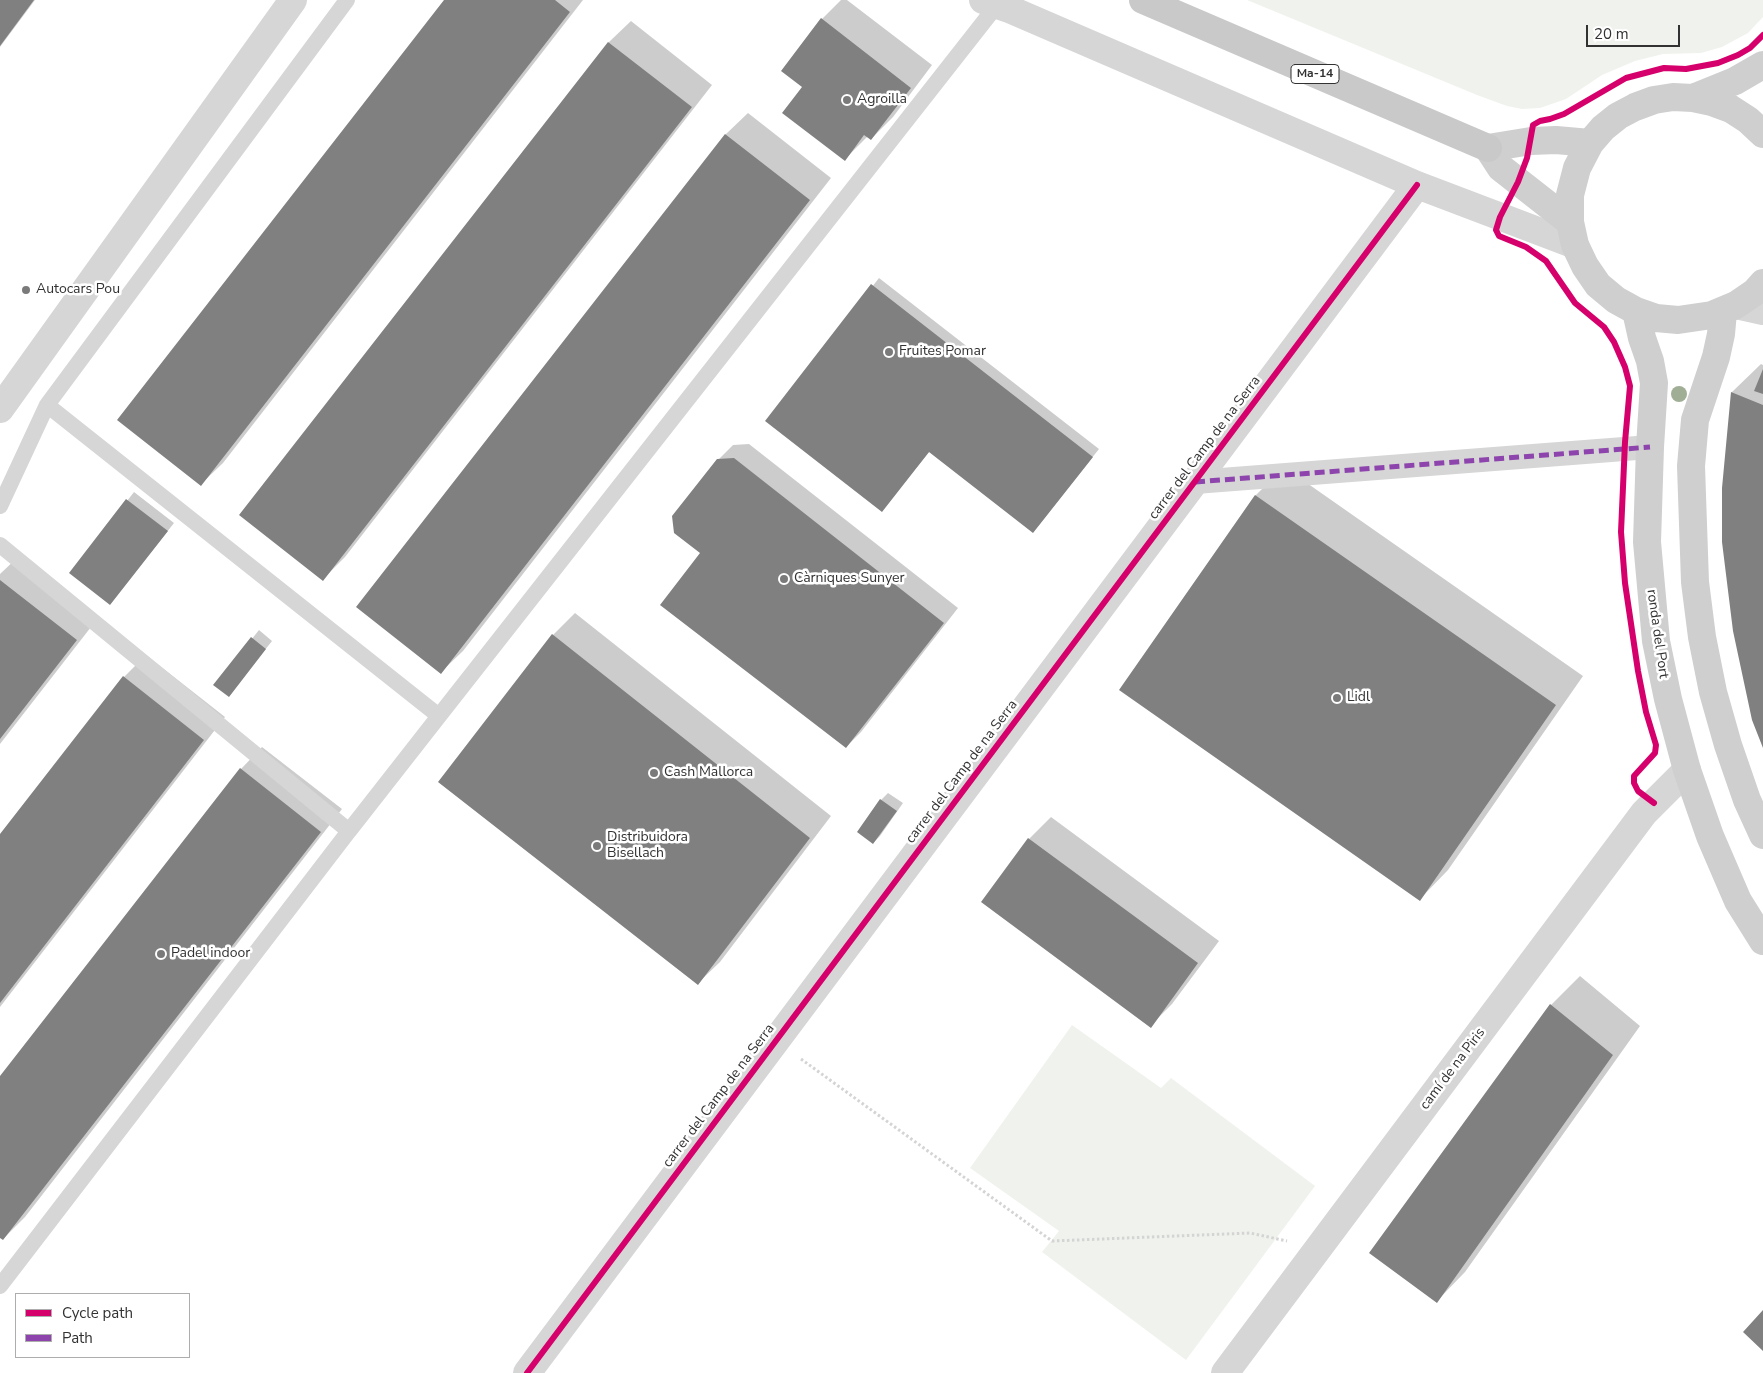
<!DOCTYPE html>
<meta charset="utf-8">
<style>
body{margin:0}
#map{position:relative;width:1763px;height:1373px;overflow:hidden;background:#fff;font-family:"Nunito Sans",sans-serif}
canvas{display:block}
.legend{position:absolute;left:15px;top:1293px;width:175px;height:65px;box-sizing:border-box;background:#fff;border:1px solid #adadad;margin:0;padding:6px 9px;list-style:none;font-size:15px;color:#323232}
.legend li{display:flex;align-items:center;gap:10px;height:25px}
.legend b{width:25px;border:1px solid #adadad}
.scale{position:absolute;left:1586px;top:25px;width:94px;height:22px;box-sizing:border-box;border:2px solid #323232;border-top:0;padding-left:6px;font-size:15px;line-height:18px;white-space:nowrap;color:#323232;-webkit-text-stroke:4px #fff;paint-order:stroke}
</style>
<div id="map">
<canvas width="1763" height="1373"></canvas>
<ul class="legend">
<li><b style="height:6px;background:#d6006c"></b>Cycle path</li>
<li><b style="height:6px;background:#8e44ad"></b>Path</li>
</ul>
<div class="scale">20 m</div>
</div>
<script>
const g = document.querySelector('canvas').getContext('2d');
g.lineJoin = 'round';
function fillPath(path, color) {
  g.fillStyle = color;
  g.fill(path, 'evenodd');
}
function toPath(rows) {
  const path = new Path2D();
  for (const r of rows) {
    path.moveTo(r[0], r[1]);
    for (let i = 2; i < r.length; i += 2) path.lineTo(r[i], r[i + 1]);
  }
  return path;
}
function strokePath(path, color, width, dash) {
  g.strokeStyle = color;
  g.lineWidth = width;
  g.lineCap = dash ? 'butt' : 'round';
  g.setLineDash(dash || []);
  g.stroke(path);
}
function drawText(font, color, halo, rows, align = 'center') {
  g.font = font + ' "Nunito Sans",sans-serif';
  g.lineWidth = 5;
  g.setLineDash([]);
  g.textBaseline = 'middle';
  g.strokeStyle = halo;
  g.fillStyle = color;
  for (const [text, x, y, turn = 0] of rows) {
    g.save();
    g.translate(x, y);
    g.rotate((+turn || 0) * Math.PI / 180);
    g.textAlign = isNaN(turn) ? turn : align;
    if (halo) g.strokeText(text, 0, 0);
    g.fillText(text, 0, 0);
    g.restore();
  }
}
const green = toPath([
 [1247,0,1763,0,1763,17,1748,33,1722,47,1701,53,1663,54,1635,61,1602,75,1566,99,1540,108,1522,109,1507,106,1477,95],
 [1072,1025,1161,1088,1171,1078,1315,1186,1186,1360,1042,1252,1059,1231,970,1168]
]);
const shadow = toPath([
 [0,0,35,0,0,47],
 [446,0,583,0,223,463,201,484],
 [841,0,847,0,932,65,893,117,871,139,868,136,844,160,822,19],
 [631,21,712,85,345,557,323,579,241,515,609,42],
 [748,113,831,178,463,651,441,672,358,607,726,134],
 [879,278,1099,449,1033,532,930,451,882,510,767,420],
 [1761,364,1763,365,1763,744,1730,425,1732,392],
 [749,444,958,608,861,732,846,747,702,553,718,460,733,445],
 [1284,467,1583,676,1448,870,1420,899,1121,690,1256,495],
 [134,492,174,523,110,604,71,573],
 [19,556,98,618,0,744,0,574],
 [575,613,831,816,720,962,698,983,553,635],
 [259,630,272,641,235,688,215,685],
 [146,655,225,717,0,1007,0,836,124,677],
 [262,747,342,809,25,1217,3,1239,0,1236,0,1078,241,769],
 [888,793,903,803,880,836,873,843,881,800],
 [1051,817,1219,941,1172,1004,1150,1026,1029,839],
 [1580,976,1640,1026,1465,1272,1437,1301,1371,1253,1551,1005]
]);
const building = toPath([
 [0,0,34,0,0,46],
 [444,0,555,0,570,12,201,486,117,420],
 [821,18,911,88,871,140,864,135,845,161,782,113,802,87,781,71],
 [608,42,692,107,323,581,239,515],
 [725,134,810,200,441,674,356,607],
 [871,284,1093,457,1033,533,929,452,882,512,765,421],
 [1763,369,1763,394,1754,391],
 [1731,392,1763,405,1763,748,1752,720,1733,631,1722,542,1722,488],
 [734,458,944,623,846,748,660,605,700,553,674,533,672,516,717,459],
 [1255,495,1556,705,1420,901,1119,690],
 [126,499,168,531,110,605,69,573],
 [0,580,77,640,0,739],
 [552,634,810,838,698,985,438,782],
 [251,637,266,649,229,697,213,685],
 [123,676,204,740,0,1003,0,834],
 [240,768,321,832,3,1240,0,1238,0,1076],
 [880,799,897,811,873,844,857,832],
 [1028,838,1198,963,1151,1028,981,902],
 [1550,1004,1613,1055,1437,1303,1369,1253],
 [1763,1310,1763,1351,1743,1332]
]);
const path = toPath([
 [801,1059,1052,1241,1250,1233,1287,1241]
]);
const service = toPath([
 [347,0,47,405,439,716,997,5],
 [0,506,47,405],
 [0,545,349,831,439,716],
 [0,1286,349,831]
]);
const pedestrian = toPath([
 [1195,482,1650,447]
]);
const minor = toPath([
 [983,0,1009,9,1417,185,1575,245],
 [0,409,293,0],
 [527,1373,1417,185],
 [1225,1373,1644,813,1687,770]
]);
const tertiary = toPath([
 [1736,305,1763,311]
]);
const secondary = toPath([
 [1693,98,1735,81,1763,65],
 [1763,134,1748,120,1731,109,1712,102,1693,98,1673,97,1654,100,1635,107,1618,116,1603,128,1590,143,1577,168,1570,195,1570,222,1575,245,1585,266,1598,285,1616,300,1636,311,1656,318,1678,320,1712,315,1736,305,1755,292,1763,283],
 [1570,222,1501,168,1488,148,1531,141,1556,140,1590,143],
 [1636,311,1642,338,1650,361,1654,383,1650,447,1647,542,1656,641,1668,699,1687,770,1710,836,1738,901,1763,941],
 [1723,312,1721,334,1716,357,1695,420,1691,466,1695,582,1702,637,1713,692,1728,745,1747,800,1763,835]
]);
const primary = toPath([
 [1143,0,1488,148]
]);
const quiet = toPath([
 [1195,482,1650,447]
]);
const cycleway = toPath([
 [1654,803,1638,791,1634,783,1634,776,1655,753,1656,745,1646,712,1638,671,1625,583,1621,532,1625,442,1630,386,1625,367,1614,342,1604,327,1575,303,1546,261,1526,247,1499,236,1496,230,1500,217,1518,182,1527,158,1533,125,1540,121,1550,119,1564,114,1626,78,1664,68,1686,69,1718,63,1738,55,1750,48,1763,35],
 [527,1373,1417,185]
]);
const trees = [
 [1679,394]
];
const markers = [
 [847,100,5,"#7a7a7a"],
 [26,290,5,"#7a7a7a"],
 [889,352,5,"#7a7a7a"],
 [784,579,5,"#7a7a7a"],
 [1337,698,5,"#7a7a7a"],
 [654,773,5,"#7a7a7a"],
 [597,846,5,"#7a7a7a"],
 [161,954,5,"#7a7a7a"]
];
const shields = [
 [1315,74,48]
];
const shieldNames = [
 ["Ma-14",1315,74]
];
const poiNames = [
 ["Agroilla",857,100],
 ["Autocars Pou",36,290],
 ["Fruites Pomar",899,352],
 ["Càrniques Sunyer",794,579],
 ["Lidl",1347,698],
 ["Cash Mallorca",664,773],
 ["Distribuidora",607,838],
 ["Bisellach",607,854],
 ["Padel indoor",171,954]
];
const streetNames = [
 ["carrer del Camp de na Serra",1205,448,-53],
 ["ronda del Port",1657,634,82],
 ["carrer del Camp de na Serra",962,772,-53],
 ["camí de na Piris",1453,1069,-53],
 ["carrer del Camp de na Serra",719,1096,-53]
];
fillPath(green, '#f0f3ed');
fillPath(shadow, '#0003');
fillPath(building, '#808080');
strokePath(path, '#d4d4d4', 3, [2.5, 2.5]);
strokePath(service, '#d6d6d6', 16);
strokePath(pedestrian, '#d6d6d6', 24);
strokePath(minor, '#d6d6d6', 28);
strokePath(tertiary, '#d6d6d6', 28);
strokePath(secondary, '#cfcfcf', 28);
strokePath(primary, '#c9c9c9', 28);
strokePath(quiet, '#8e44ad', 5, [10, 5]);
strokePath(cycleway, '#d6006c', 6);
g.fillStyle = '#a0ae96';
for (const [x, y] of trees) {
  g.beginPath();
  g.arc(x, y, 8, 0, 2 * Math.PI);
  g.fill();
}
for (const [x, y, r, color] of markers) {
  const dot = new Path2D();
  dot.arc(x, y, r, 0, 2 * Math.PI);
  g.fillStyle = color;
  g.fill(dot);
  strokePath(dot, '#fff', 2);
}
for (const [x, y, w] of shields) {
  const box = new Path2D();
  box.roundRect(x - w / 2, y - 9.5, w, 19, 4);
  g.fillStyle = '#fff';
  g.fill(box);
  strokePath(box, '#323232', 1);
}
drawText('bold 12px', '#323232', null, shieldNames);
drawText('14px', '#323232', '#fff', poiNames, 'left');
drawText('14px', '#323232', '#fff', streetNames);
</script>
